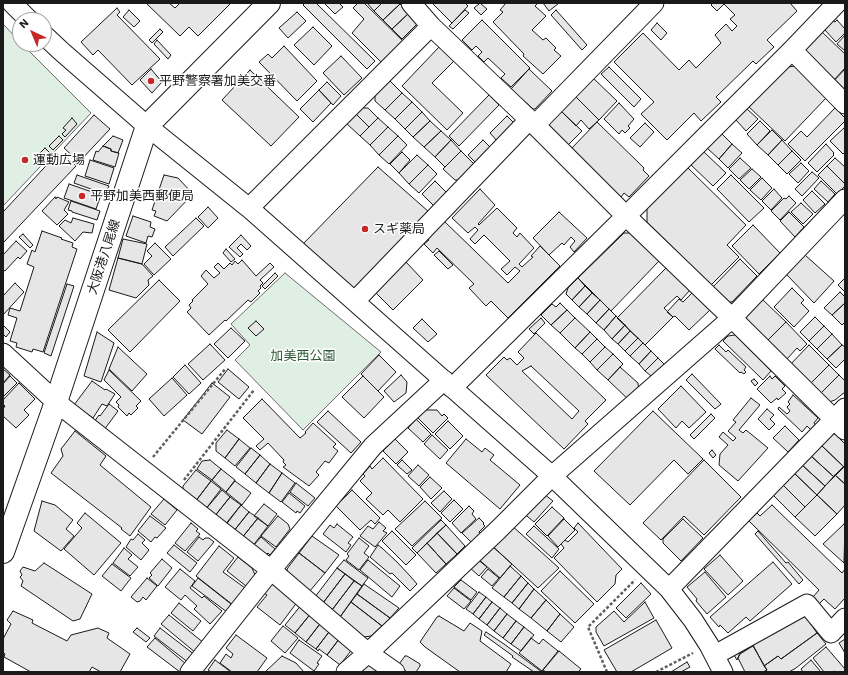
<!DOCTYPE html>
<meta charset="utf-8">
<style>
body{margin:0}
#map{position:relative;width:848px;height:675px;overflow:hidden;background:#fff;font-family:"Work Sans",sans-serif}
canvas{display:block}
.frame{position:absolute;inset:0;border:4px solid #1a1a1a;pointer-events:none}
.north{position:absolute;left:12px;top:12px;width:40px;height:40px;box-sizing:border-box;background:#fff;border:1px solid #a3a3a3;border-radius:50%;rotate:316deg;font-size:11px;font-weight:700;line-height:16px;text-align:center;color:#1a1a1a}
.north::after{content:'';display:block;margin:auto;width:14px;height:18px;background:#c62828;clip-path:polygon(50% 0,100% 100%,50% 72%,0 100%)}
</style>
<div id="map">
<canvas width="848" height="675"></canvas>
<div class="frame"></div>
<div class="north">N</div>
</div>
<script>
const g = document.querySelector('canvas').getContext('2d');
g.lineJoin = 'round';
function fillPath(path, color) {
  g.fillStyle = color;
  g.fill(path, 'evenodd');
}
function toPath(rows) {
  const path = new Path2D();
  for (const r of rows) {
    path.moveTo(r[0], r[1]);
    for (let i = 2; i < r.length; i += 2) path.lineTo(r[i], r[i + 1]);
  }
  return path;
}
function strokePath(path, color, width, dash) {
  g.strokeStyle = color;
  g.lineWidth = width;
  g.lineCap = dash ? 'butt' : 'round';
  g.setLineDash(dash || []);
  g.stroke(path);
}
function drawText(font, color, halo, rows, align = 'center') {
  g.font = font + ' "Work Sans","Noto Sans JP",sans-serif';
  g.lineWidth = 3;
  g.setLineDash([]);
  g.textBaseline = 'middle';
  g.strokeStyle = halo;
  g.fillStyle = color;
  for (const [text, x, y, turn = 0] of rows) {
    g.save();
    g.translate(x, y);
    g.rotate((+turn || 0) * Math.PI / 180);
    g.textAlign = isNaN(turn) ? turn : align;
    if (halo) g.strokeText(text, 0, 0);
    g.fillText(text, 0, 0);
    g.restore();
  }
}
const green = toPath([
 [3,24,20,42,20,44,22,44,91,113,3,206,3,24],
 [285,273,381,352,303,430,235,360,250,345,231,324,285,273]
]);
const building = toPath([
 [146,3,169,3,175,8,180,3,231,3,198,36,189,27,180,36,146,3],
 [305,3,316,3,375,61,367,69,303,5,305,3],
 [324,3,339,3,343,7,335,14,324,3],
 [358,3,364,3,404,42,382,63,352,33,364,19,353,8,358,3],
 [367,3,382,3,374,11,367,3],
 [382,3,399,3,400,4,383,20,374,11,382,3],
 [432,3,465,3,468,6,452,23,432,3],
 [480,3,487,9,481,15,474,8,480,3],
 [506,3,536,3,537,4,535,6,546,16,532,30,543,40,546,38,556,48,554,50,561,56,543,74,523,56,524,54,493,22,503,12,500,10,506,3],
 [543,3,559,3,549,11,543,3],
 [713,3,790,3,797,11,767,40,774,47,756,64,753,61,716,97,721,102,701,121,694,113,667,140,641,114,654,102,614,62,643,33,679,70,689,60,696,68,721,43,715,35,726,24,732,31,737,26,730,19,735,15,724,4,717,11,711,5,713,3],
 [400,4,409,13,392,29,383,20,400,4],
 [117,8,120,12,117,15,160,59,132,85,98,50,93,55,81,42,117,8],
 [129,10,140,21,134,27,123,17,129,10],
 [465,10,469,13,453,29,449,26,465,10],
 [556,10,587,45,582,50,551,15,556,10],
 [297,12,306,21,288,38,279,28,297,12],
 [409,13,418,23,402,39,392,29,409,13],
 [482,20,530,68,511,87,501,78,505,74,488,58,484,62,478,56,482,52,476,46,472,50,462,40,482,20],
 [837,20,845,29,845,33,836,42,824,29,833,21,835,22,837,20],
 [657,23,667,33,661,40,651,30,657,23],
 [313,27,332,46,314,65,294,45,313,27],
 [160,29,163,32,152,43,149,40,160,29],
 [821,31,845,54,845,68,833,81,803,52,821,31],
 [845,35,845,51,837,44,845,35],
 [157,40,171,55,168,59,154,44,157,40],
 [284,46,317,81,297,101,259,62,268,54,272,58,284,46],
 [440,46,455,60,432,83,463,113,447,130,402,86,440,46],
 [341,56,362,78,344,95,323,73,341,56],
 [796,66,827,97,785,141,748,106,787,67,796,66],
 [609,67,641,99,634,107,601,74,609,67],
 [151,69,162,82,152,93,140,80,151,69],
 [529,69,552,91,535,109,533,109,511,89,529,69],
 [845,69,845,98,832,83,845,69],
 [250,70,299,117,271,146,222,100,250,70],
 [591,76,617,101,599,120,573,94,591,76],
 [388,79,402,93,385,110,375,101,375,93,388,79],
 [327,82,341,96,333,105,319,90,327,82],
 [319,90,331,103,313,122,300,109,319,90],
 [402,93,412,102,395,119,385,110,402,93],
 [573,94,599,120,589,129,581,120,576,126,558,108,573,94],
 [489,95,499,105,459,146,449,136,489,95],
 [412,102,422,112,405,129,395,119,412,102],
 [619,103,634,119,628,126,630,128,625,133,622,130,619,134,604,119,619,103],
 [361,108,368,108,378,118,369,127,355,113,361,108],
 [835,108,845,118,845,121,805,161,788,144,801,131,807,137,835,108],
 [747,109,758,119,746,131,736,120,747,109],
 [560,110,582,131,567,146,545,124,560,110],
 [422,112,430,121,413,137,405,129,422,112],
 [355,113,369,127,360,136,346,123,355,113],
 [94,115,110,129,79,162,64,148,94,115],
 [507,116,515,124,498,142,490,133,507,116],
 [72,118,77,124,65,137,62,134,66,130,63,128,72,118],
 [378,118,388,127,370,145,360,136,378,118],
 [430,121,441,131,424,147,413,137,430,121],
 [760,121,770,131,757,145,747,134,760,121],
 [597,122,644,168,643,170,649,176,629,197,624,193,621,197,571,149,597,122],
 [645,123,654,132,640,147,630,138,645,123],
 [388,127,398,136,379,155,370,145,388,127],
 [845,127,845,152,843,154,830,141,845,127],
 [772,130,782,140,768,155,757,145,772,130],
 [441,131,451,140,435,157,424,147,441,131],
 [721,133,732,144,719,159,707,148,721,133],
 [59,136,63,140,53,150,49,146,59,136],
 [113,136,123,140,118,153,111,151,111,149,103,146,113,136],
 [398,136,407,145,389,164,379,155,398,136],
 [451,140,461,151,445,167,435,157,451,140],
 [483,140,492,149,477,164,468,155,483,140],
 [782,140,792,151,778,165,768,155,782,140],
 [732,144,742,153,728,168,719,159,732,144],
 [826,144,834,153,833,154,834,155,817,172,808,163,826,144],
 [103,146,111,149,111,151,119,153,115,167,93,160,96,151,98,152,103,146],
 [45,148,50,153,41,163,35,158,45,148],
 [461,151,476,166,462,180,455,180,443,169,461,151],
 [703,151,726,173,713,186,690,164,703,151],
 [792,151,801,160,787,174,778,165,792,151],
 [402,152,410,160,399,173,390,164,402,152],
 [57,154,63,159,66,156,76,166,3,243,3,212,57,154],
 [417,155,428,165,409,184,399,173,417,155],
 [740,158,751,168,739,179,729,169,740,158],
 [835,158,845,167,845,184,827,166,835,158],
 [90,160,114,168,109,184,85,176,90,160],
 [801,163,809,171,798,183,789,174,801,163],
 [428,165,437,174,419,193,409,184,428,165],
 [827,166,845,184,845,186,837,194,818,175,827,166],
 [378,167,429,212,353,293,302,245,378,167],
 [688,168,746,225,727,245,739,257,711,285,647,222,647,209,688,168],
 [752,169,761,177,749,189,740,180,752,169],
 [812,172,819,178,802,196,795,189,812,172],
 [77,175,109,186,105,194,74,183,77,175],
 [164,175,178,178,193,194,167,221,154,216,156,211,152,210,164,175],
 [731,175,764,208,749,222,717,189,731,175],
 [762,178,772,188,761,200,750,190,762,178],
 [435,181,447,193,434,206,422,194,435,181],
 [821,181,835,194,828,202,814,189,821,181],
 [69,184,101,195,96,209,64,198,69,184],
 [480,189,495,205,478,224,479,225,497,208,517,228,513,233,517,237,520,233,534,248,519,264,522,267,533,257,531,256,540,246,560,266,508,318,491,301,486,306,469,288,474,284,437,248,433,253,424,244,429,240,427,238,444,221,508,283,520,271,515,267,507,275,501,269,510,261,484,235,475,244,470,239,478,230,475,227,468,233,452,218,480,189],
 [774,189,782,198,771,210,762,201,774,189],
 [812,191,825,204,815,213,803,200,812,191],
 [789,196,796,203,780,220,771,211,784,198,786,199,789,196],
 [55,197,56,199,57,197,69,202,64,210,68,214,57,225,42,211,55,197],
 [71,201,100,211,97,220,72,212,72,211,68,210,71,201],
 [801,203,813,214,803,224,791,212,801,203],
 [208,207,218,218,208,228,198,217,208,207],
 [559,212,587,238,574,252,570,247,575,241,571,237,564,245,562,243,549,255,533,238,559,212],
 [789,212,804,227,795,237,780,221,789,212],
 [133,216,151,222,150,227,155,229,152,237,148,236,146,243,126,236,133,216],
 [73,218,94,224,92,233,83,232,75,241,59,226,65,220,71,223,73,218],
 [196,218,204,226,173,256,165,247,196,218],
 [753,225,780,253,759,274,732,246,753,225],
 [42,231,62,238,61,239,73,243,72,247,77,249,43,352,33,349,32,352,16,347,17,343,10,341,17,318,8,315,10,308,20,311,34,267,27,264,32,250,35,252,42,231],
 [624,233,631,233,659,261,611,311,578,278,624,233],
 [23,234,33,245,30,248,19,237,23,234],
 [241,235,251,246,247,250,241,244,237,248,243,254,240,257,229,247,241,235],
 [123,239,147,244,142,264,118,258,123,239],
 [16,241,27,251,20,259,18,257,5,271,3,270,3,255,16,241],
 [155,243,171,259,154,275,144,264,152,256,147,251,155,243],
 [226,249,235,259,231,262,223,253,226,249],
 [439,251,453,265,448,269,434,255,439,251],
 [805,255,834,281,814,303,786,274,805,255],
 [118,258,142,264,153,276,148,280,149,285,136,298,109,290,118,258],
 [740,259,757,276,732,302,725,302,712,288,740,259],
 [242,260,256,276,270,263,274,267,260,280,263,283,260,286,261,288,258,291,260,293,251,302,248,300,226,321,225,320,209,335,187,312,191,308,189,305,193,301,192,300,208,284,201,276,206,270,214,278,220,273,214,267,218,263,224,269,230,263,232,265,235,261,238,264,242,260],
 [405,261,423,280,393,310,375,292,405,261],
 [666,268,690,290,681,300,677,296,664,308,673,317,645,345,617,318,666,268],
 [275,273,278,276,265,289,262,286,275,273],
 [578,278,585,286,572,300,566,294,568,288,578,278],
 [845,278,845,292,838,285,845,278],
 [159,280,180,301,130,352,108,330,159,280],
 [15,283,24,292,3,315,3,296,15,283],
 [67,284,74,286,51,356,44,353,67,284],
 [585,286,592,293,579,307,572,300,585,286],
 [792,288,804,300,801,303,809,311,794,327,774,307,792,288],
 [840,292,845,297,845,303,832,315,824,308,840,292],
 [592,293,600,300,587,314,579,307,592,293],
 [692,293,710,310,689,330,675,316,673,317,667,312,679,299,683,302,692,293],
 [762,299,786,322,768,340,744,316,762,299],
 [600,300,609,309,596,323,587,314,600,300],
 [560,303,567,310,551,325,541,315,552,304,556,307,560,303],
 [845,303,845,322,842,325,832,315,845,303],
 [609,309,616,316,604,330,596,323,609,309],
 [567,310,575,318,560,333,551,325,567,310],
 [616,316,625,325,612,339,604,330,616,316],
 [815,317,824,326,809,341,800,332,815,317],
 [541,318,545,323,534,334,529,329,541,318],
 [575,318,590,332,575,348,560,333,575,318],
 [422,319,437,334,428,342,413,328,422,319],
 [256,321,264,329,256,336,248,328,256,321],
 [786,322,807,344,800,351,797,348,787,359,768,340,786,322],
 [3,325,10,332,6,337,3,334,3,325],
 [625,325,630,331,618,344,612,339,625,325],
 [824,326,832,334,817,349,809,341,824,326],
 [231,328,245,341,228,358,214,344,231,328],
 [630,331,638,338,625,351,618,344,630,331],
 [97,332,114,343,101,382,84,376,97,332],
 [590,332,597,339,582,354,575,348,590,332],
 [536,333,606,400,585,421,588,424,564,449,486,375,504,357,507,360,510,358,517,365,524,358,518,352,536,333],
 [531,366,579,411,572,419,522,371,531,366],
 [832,334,842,345,827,359,817,349,832,334],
 [735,335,771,371,763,380,723,341,728,336,735,335],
 [638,338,643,343,630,356,625,351,638,338],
 [597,339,605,347,590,362,582,354,597,339],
 [643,343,651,351,639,364,630,356,643,343],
 [210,344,225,360,203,380,188,364,210,344],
 [719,345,726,352,728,350,746,367,744,370,746,372,744,374,741,372,740,373,715,349,719,345],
 [809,345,829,365,809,385,789,366,809,345],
 [842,345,845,347,845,359,836,368,827,359,842,345],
 [118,347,147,374,132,391,109,369,118,347],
 [605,347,613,354,597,370,590,362,605,347],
 [651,351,658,358,645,371,639,364,651,351],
 [613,354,623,364,608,380,597,370,613,354],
 [379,355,396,372,378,391,361,374,379,355],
 [658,358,667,367,651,376,645,371,658,358],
 [185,365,201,383,189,394,173,377,185,365],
 [829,365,839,375,821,393,809,385,829,365],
 [620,367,638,383,639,394,631,402,608,380,620,367],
 [3,369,10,375,3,383,3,369],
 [228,369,249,387,239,399,218,382,228,369],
 [109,370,141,401,136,406,138,408,131,415,129,413,127,416,118,407,119,405,116,402,121,397,104,380,109,370],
 [692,374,721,404,715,409,686,380,692,374],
 [401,375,407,382,406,393,394,402,384,391,401,375],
 [839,375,845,381,845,392,835,400,829,402,821,393,839,375],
 [10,376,17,383,3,397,3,384,10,376],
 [363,376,384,397,364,418,342,397,363,376],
 [770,376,772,379,775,376,785,386,782,389,786,393,778,400,777,398,771,403,757,389,770,376],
 [172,378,187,395,164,416,149,399,172,378],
 [754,379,758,383,755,386,751,381,754,379],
 [92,381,105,390,106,389,115,394,107,406,102,404,93,418,74,405,92,381],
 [19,383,35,399,24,410,29,415,16,428,3,416,3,409,5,406,3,404,3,400,19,383],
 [212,383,230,397,202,434,183,420,212,383],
 [681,386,706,412,689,428,682,421,676,428,658,409,681,386],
 [793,395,818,418,814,423,816,426,812,431,807,426,802,432,778,409,779,407,787,414,790,411,787,407,790,404,788,402,793,395],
 [751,398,760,405,739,430,743,433,746,430,768,448,738,481,719,465,720,454,728,445,719,437,723,432,733,441,736,438,728,431,736,422,733,420,751,398],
 [262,399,300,438,306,433,305,432,313,423,336,444,333,447,338,451,329,463,325,461,316,472,319,475,309,486,283,467,286,465,283,462,284,460,268,443,260,450,256,446,264,439,243,418,262,399],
 [109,404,118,411,104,430,94,422,99,415,100,416,109,404],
 [767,409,774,415,770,419,775,424,769,430,758,419,767,409],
 [426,410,437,410,442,416,444,414,448,418,433,433,418,418,426,410],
 [328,411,361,442,351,453,317,422,328,411],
 [653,411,703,459,688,474,674,460,630,505,594,471,653,411],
 [711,414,715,418,694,439,690,435,711,414],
 [416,419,431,434,423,442,408,428,416,419],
 [448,421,463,436,450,449,435,434,448,421],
 [785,426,799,440,788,452,773,438,785,426],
 [227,430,239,439,225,458,216,451,216,443,227,430],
 [75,431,106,456,100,465,151,507,130,536,121,529,122,528,51,473,63,456,61,449,75,431],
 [831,434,835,434,845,444,845,465,844,467,821,445,831,434],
 [432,435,448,450,440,459,424,444,432,435],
 [239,439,250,448,235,466,225,458,239,439],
 [395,439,408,452,396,464,383,451,395,439],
 [466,439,482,452,485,448,494,455,490,460,520,485,500,509,446,463,466,439],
 [821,445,844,467,834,477,810,455,821,445],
 [251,448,260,455,245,474,236,467,251,448],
 [712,450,716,455,713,458,709,453,712,450],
 [260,455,270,464,256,483,245,474,260,455],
 [810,455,834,477,825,486,801,464,810,455],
 [383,458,423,499,400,522,388,510,383,515,366,499,372,493,360,481,365,476,363,474,370,466,372,469,383,458],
 [210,460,221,469,212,480,197,469,202,461,210,460],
 [402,460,412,470,407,474,397,465,402,460],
 [704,460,741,497,704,535,684,516,661,540,643,523,704,460],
 [270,464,282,473,269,493,256,483,270,464],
 [801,464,825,486,817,495,793,472,801,464],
 [418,465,429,475,419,486,408,476,418,465],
 [845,465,845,484,835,475,845,465],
 [221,469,235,480,226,492,212,480,221,469],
 [196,470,211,481,195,502,183,493,183,486,196,470],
 [793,472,817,495,805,507,782,484,793,472],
 [282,473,295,483,281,502,269,493,282,473],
 [835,475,845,484,845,505,837,514,817,495,835,475],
 [430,477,442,488,431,499,420,487,430,477],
 [211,481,221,489,205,510,195,502,211,481],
 [235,481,251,493,242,505,226,492,235,481],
 [296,483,315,498,308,506,290,492,296,483],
 [782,484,805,507,795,517,772,494,782,484],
 [222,490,230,497,214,517,205,510,222,490],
 [352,490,380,518,375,524,371,520,360,530,336,506,352,490],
 [444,491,452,499,440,512,431,503,444,491],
 [540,491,553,501,534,522,522,512,540,491],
 [289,493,305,506,300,513,297,511,296,513,282,502,289,493],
 [817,495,837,514,815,536,795,517,817,495],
 [230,497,241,505,224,526,214,517,230,497],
 [164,499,177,510,165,525,151,514,164,499],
 [454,500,463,509,450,522,441,513,454,500],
 [42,501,55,505,73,520,66,529,74,536,61,551,34,531,42,501],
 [425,501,442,518,412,546,395,529,425,501],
 [264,504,277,514,268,526,254,516,264,504],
 [241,505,249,512,233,532,225,526,241,505],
 [772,505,842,573,845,569,845,598,835,609,824,599,819,604,813,597,819,590,749,521,757,513,760,516,772,505],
 [469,506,474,511,472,514,476,519,461,533,452,523,469,506],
 [552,507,564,518,547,536,535,524,552,507],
 [249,512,258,518,241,539,233,532,249,512],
 [85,513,121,543,94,575,64,549,82,528,77,523,85,513],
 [150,516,166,528,157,538,155,537,151,542,138,531,150,516],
 [278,516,288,524,290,529,276,547,261,536,278,516],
 [258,518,268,526,252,547,241,539,258,518],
 [479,518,484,523,483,524,485,526,479,532,480,534,471,542,462,533,479,518],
 [564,519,575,530,558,547,548,536,564,519],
 [683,519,703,538,681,561,663,543,663,539,683,519],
 [441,520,446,525,417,553,412,548,441,520],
 [379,522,386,528,383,531,387,533,375,547,360,536,368,526,373,529,379,522],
 [191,523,198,529,196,531,200,534,185,551,175,543,191,523],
 [578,523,622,569,616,575,615,584,597,602,554,558,564,548,561,544,565,540,568,542,578,532,574,528,578,523],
 [337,524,353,537,348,543,351,545,346,552,323,534,330,525,334,528,337,524],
 [510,524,559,568,538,588,491,545,510,524],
 [844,524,845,525,844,563,823,544,844,524],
 [446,525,465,546,457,554,437,533,446,525],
 [534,526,559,549,552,558,526,534,534,526],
 [392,531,416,555,406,565,382,541,392,531],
 [758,531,786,563,788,562,803,580,799,584,755,534,758,531],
 [437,533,457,554,446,564,427,543,437,533],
 [138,534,145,540,142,543,149,550,141,560,126,547,131,539,133,540,138,534],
 [312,536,339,555,325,573,299,553,312,536],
 [199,537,203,540,205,538,209,538,214,542,198,561,187,552,199,537],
 [261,537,275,549,270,555,268,553,265,556,253,546,261,537],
 [359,538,369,546,364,553,369,557,359,570,346,560,349,556,347,554,359,538],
 [427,543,446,564,436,573,417,553,427,543],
 [489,543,512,564,500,578,476,557,489,543],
 [174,545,197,563,190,572,167,553,174,545],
 [378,545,382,548,397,562,411,577,417,584,410,591,392,573,390,574,370,557,378,545],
 [219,546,234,558,223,572,245,588,233,605,196,576,219,546],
 [124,548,132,555,128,559,138,567,130,576,113,563,124,548],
 [299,553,325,573,309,592,288,575,287,569,299,553],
 [720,555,743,581,728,595,704,569,720,555],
 [238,557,252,568,255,575,246,586,227,571,238,557],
 [162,559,172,568,158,586,149,578,152,575,150,573,162,559],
 [477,559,487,567,479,576,469,567,477,559],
 [344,560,368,578,362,586,337,568,344,560],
 [368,560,400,586,392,597,360,570,368,560],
 [773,562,792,584,750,621,746,617,728,633,720,625,719,627,710,617,773,562],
 [44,563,92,594,80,619,73,621,21,586,23,581,20,577,22,575,20,571,23,567,35,571,44,563],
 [112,564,131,578,121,591,102,576,112,564],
 [510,566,521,576,504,597,492,588,510,566],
 [337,568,345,574,323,603,315,597,337,568],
 [180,569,195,581,190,588,202,598,204,596,222,611,210,624,194,609,197,606,185,595,181,600,165,587,180,569],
 [488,569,499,578,492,586,481,577,488,569],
 [560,571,594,604,575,623,541,591,560,571],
 [705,572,726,597,707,614,696,601,697,599,687,587,705,572],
 [345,574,354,581,332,610,323,603,345,574],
 [521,576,528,583,512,603,504,597,521,576],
 [147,578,157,586,146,600,143,597,140,601,137,602,131,597,147,578],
 [198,578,231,604,227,612,192,586,198,578],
 [461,580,477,592,471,600,454,587,461,580],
 [273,581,298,601,280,625,257,607,267,595,264,593,273,581],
 [354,581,362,586,340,617,332,610,354,581],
 [528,583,534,589,519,609,512,603,528,583],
 [641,583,651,594,626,618,616,608,641,583],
 [364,584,399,608,390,618,357,594,364,584],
 [454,588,471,601,464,609,447,596,454,588],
 [534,589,546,600,531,618,519,609,534,589],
 [479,592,486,597,473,614,466,609,479,592],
 [357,594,390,618,382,626,351,602,357,594],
 [486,597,492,602,479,619,473,614,486,597],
 [546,600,560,614,547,631,531,618,546,600],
 [351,602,382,626,371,636,364,637,340,617,351,602],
 [492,602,500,608,487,625,479,619,492,602],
 [645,602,654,618,604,646,596,632,596,627,614,611,624,622,645,602],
 [179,603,201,621,193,631,171,613,179,603],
 [302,604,312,612,295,633,285,625,302,604],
 [500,608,507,614,494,631,487,625,500,608],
 [801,610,817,633,781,659,778,656,764,666,753,645,740,653,737,660,734,655,801,610],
 [13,611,33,620,32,623,67,641,71,635,98,628,109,633,107,638,130,654,120,672,101,672,92,667,89,672,31,672,4,657,5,654,3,652,3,639,11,624,7,620,13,611],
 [312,612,323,620,306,642,295,633,312,612],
 [507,614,516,621,503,638,494,631,507,614],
 [560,614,574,627,561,642,547,631,560,614],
 [169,615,204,643,196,653,161,624,169,615],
 [439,616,464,631,470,623,482,631,480,641,511,664,506,672,460,672,425,647,420,642,437,617,439,616],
 [323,620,332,628,316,649,306,642,323,620],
 [656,620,672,648,631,672,617,672,604,650,656,620],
 [516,621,524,627,511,644,503,638,516,621],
 [283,626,298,638,285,653,271,641,283,626],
 [524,627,534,635,521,651,511,644,524,627],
 [137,628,150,638,146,642,133,632,137,628],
 [160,628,195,655,189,663,154,636,160,628],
 [332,628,342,635,327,655,319,649,318,651,316,649,332,628],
 [486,632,504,644,542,672,534,672,512,657,513,656,484,635,486,632],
 [817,633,826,644,796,668,789,672,764,672,767,670,764,666,778,656,781,659,817,633],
 [236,635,267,658,257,672,232,672,220,663,226,654,231,658,233,654,226,648,236,635],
 [155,638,186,664,180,672,147,647,155,638],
 [340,638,353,648,340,665,327,655,340,638],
 [531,638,539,644,543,639,558,651,542,671,519,653,531,638],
 [845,639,845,653,839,643,845,639],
 [299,640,322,656,317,663,319,664,314,671,290,653,299,640],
 [753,646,767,670,763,672,745,672,738,658,740,654,753,646],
 [826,647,845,669,845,672,836,672,835,671,833,672,824,672,813,658,826,647],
 [559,651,581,669,578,672,546,672,543,670,559,651],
 [282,656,296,663,304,672,265,672,282,656],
 [405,656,407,656,420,664,420,666,416,672,407,672,400,667,399,664,405,656],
 [215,660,231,672,211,672,208,670,215,660],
 [364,660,380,672,357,672,364,660],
 [811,660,821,672,803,672,801,669,811,660],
 [687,662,690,667,681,672,671,672,687,662]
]);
const path = toPath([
 [153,457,226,368],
 [184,480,254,390],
 [607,672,588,627,635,580],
 [656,672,693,653]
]);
const minor = toPath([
 [12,3,29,20],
 [411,3,431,26,535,125,626,216,732,318,845,430],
 [44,35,61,51,147,126,249,208,552,476,669,589,693,620,709,645,723,672],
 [792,50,845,104],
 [535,125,654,3],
 [249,208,431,26],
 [355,301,529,120],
 [3,353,56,402,271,570,368,653,395,672],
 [452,388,626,216,792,50,837,3],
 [669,589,845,408],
 [715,655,807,604,831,633,845,618],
 [190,672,271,570,373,446,444,380],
 [346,672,368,653,498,530,552,476,732,318,845,199]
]);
const major = toPath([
 [3,552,56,402,147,126,269,3]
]);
const markers = [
 [151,81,4,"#c62828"],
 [25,160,4,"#c62828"],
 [82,196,4,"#c62828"],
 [365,229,4,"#c62828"]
];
const poiNames = [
 ["平野警察署加美交番",159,81],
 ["運動広場",33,160],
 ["平野加美西郵便局",90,196],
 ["スギ薬局",373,229]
];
const streetNames = [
 ["大阪港八尾線",104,257,-72]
];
const parkNames = [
 ["加美西公園",303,356]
];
fillPath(green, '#e0efe3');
strokePath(green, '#6a6a6a', 1);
fillPath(building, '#e6e6e6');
strokePath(building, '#1a1a1a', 1);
strokePath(minor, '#1a1a1a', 21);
strokePath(major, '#1a1a1a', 24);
strokePath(path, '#5f5f5f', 2.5, [3, 2]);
strokePath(minor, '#fff', 19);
strokePath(major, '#fff', 22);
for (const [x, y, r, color] of markers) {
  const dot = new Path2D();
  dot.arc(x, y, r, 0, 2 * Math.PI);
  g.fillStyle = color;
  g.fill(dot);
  strokePath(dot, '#fff', 1.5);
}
drawText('13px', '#1a1a1a', '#fff', poiNames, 'left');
drawText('13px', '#1a1a1a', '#fff', streetNames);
drawText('13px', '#2b5a34', '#fff', parkNames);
</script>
